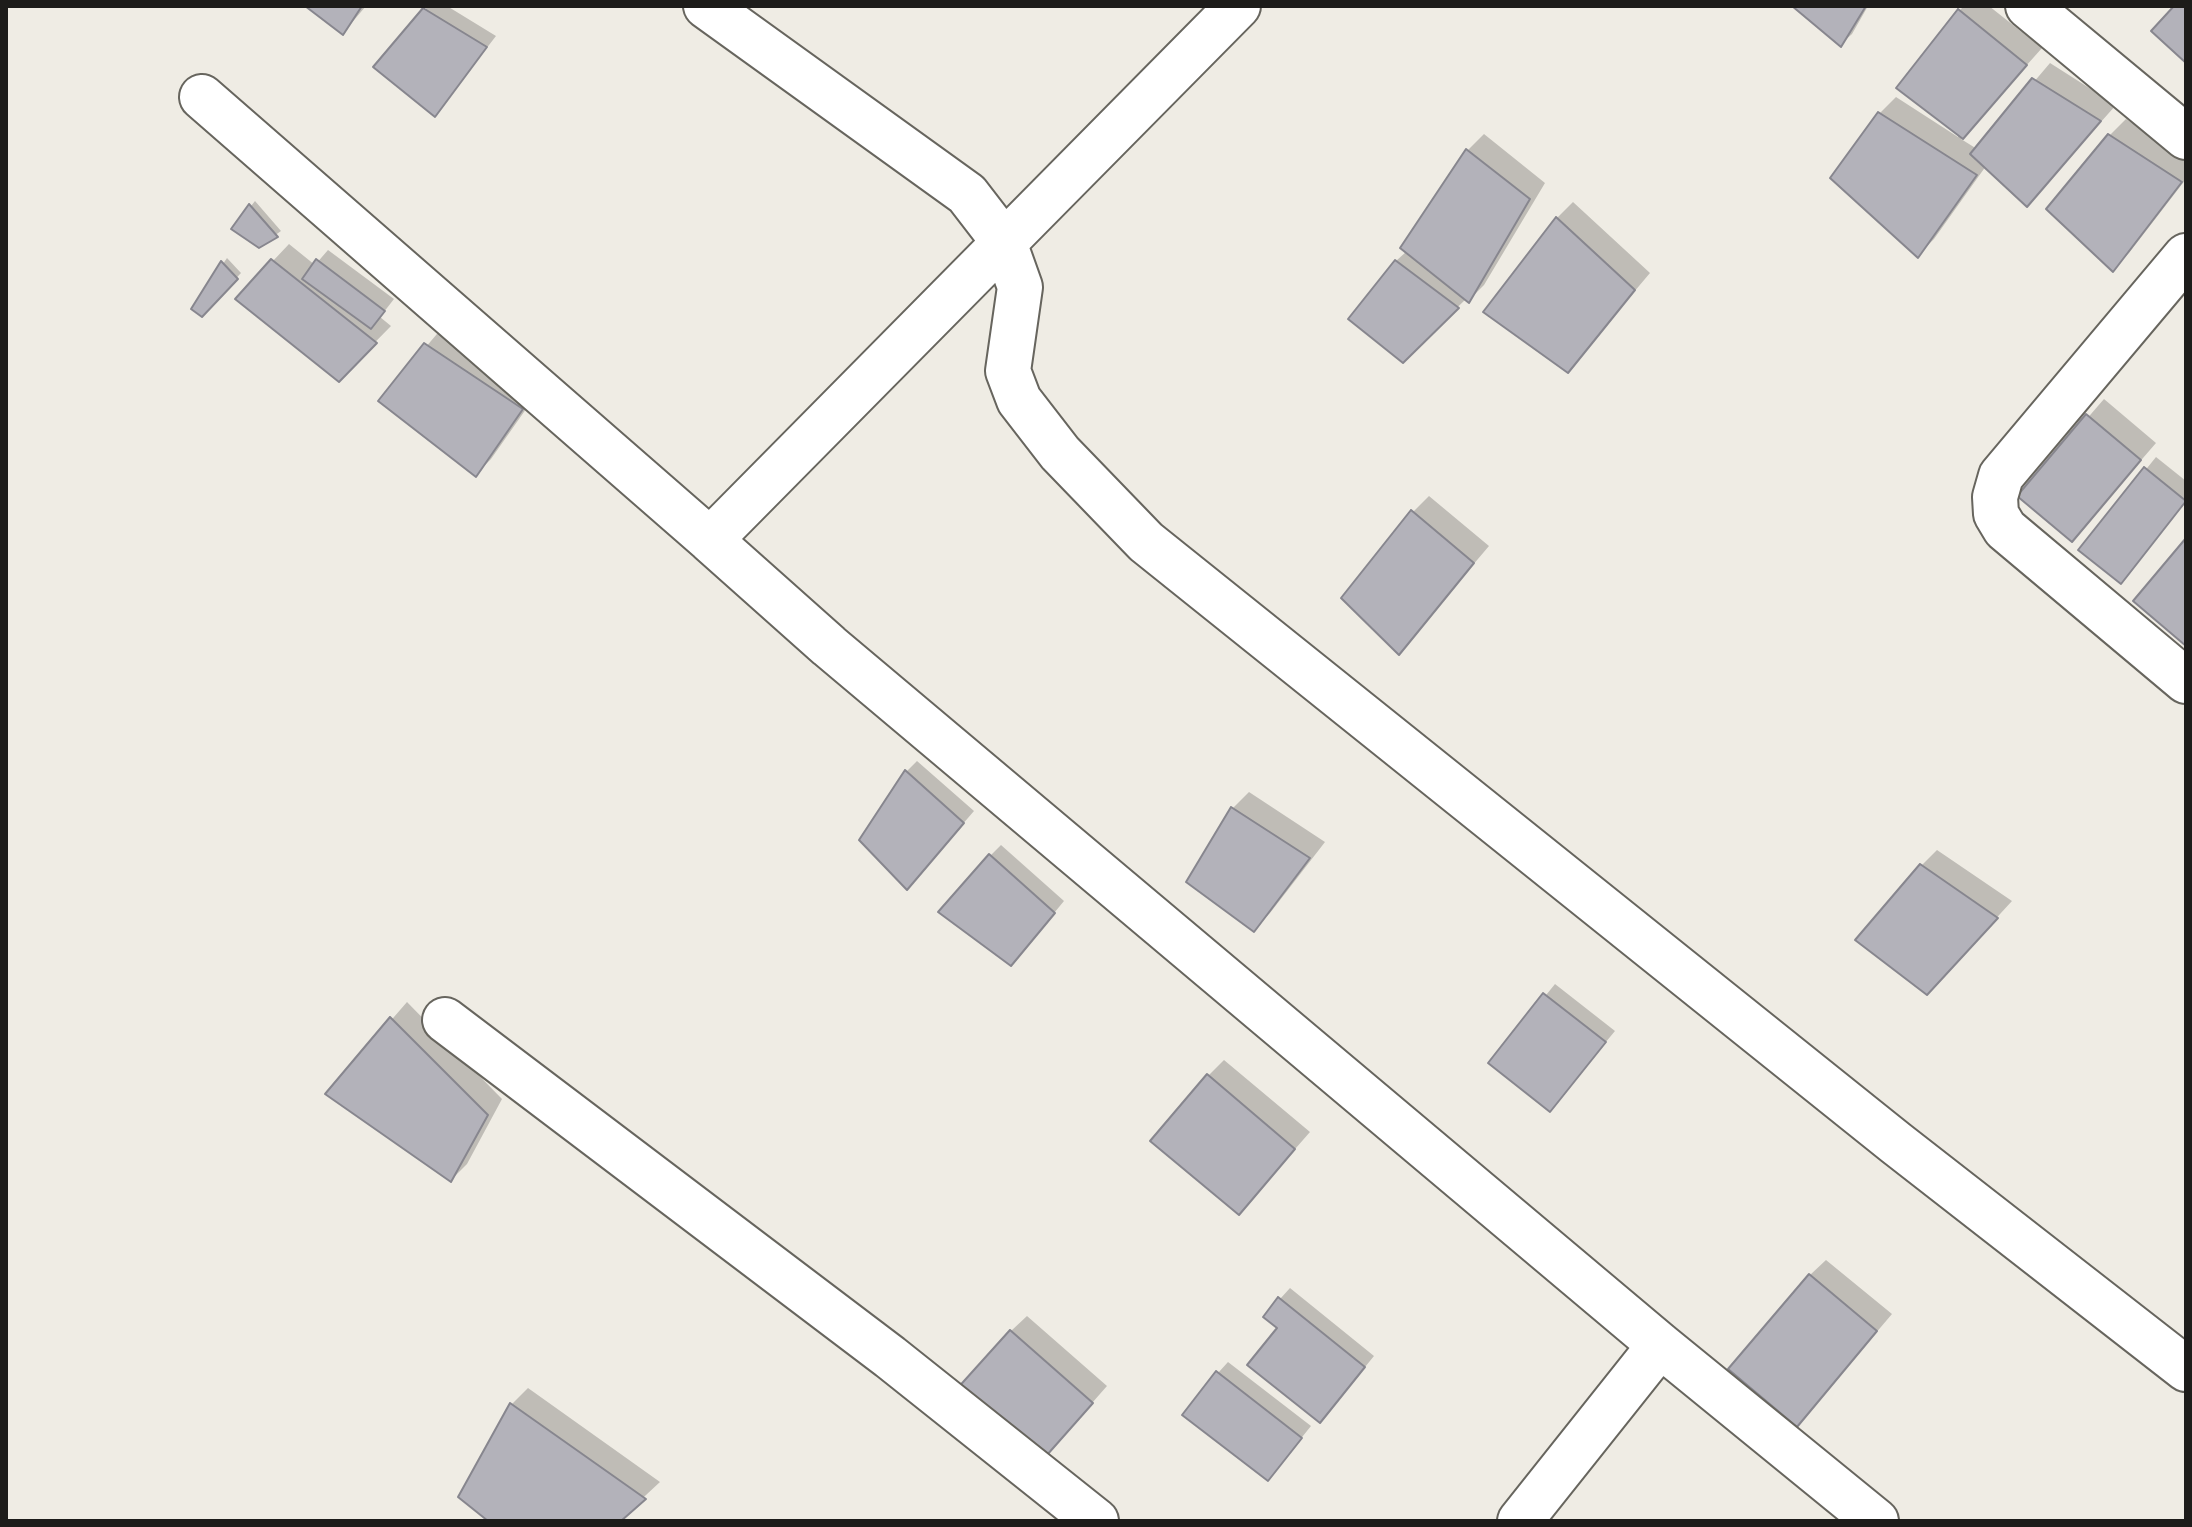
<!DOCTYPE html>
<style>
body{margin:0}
#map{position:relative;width:2192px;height:1527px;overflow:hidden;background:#efece4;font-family:Montserrat,sans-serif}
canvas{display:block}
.frame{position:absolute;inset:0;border:8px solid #1d1c1a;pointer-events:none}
</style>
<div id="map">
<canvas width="2192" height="1527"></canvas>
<div class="frame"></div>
</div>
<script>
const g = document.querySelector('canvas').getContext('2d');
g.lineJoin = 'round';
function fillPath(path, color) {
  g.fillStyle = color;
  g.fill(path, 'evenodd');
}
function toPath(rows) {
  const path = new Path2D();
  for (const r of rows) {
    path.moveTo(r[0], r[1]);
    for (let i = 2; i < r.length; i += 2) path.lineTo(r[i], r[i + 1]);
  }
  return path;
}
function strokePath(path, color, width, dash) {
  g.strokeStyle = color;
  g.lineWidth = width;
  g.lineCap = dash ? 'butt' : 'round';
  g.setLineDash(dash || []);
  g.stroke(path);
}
const shadow = toPath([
 [309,6,366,6,343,33],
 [428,6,447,6,496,36,435,115,376,67],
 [1796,6,1868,6,1852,34,1841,44],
 [1964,6,1989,6,2042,48,1961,139,1977,149,2050,63,2116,105,2027,205,1986,166,1934,239,1918,255,1880,113,1896,97,1958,137,1959,11],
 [2126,119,2186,158,2186,179,2129,253,2113,269,2110,135],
 [1484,134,1545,183,1484,285,1468,301,1466,299,1403,360,1396,261,1407,251,1403,248,1468,150],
 [255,201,281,231,260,246,233,229],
 [1573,202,1650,273,1568,370,1486,311,1557,218],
 [289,244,315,265,328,250,394,299,380,317,391,326,339,379,238,298],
 [227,258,241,273,202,315,193,308],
 [442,328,538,392,491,459,476,474,381,400],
 [2104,399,2156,443,2072,540,2020,496],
 [2156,457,2186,481,2186,501,2121,581,2081,550],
 [1429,496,1489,546,1399,652,1413,512],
 [917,761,974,811,917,877,862,839,907,771],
 [1249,792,1325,842,1270,913,1254,929,1233,808],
 [1001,845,1064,901,1021,953,990,856],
 [1937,850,2012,901,1943,976,1921,866],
 [1555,984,1615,1031,1550,1109,1491,1063],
 [407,1002,502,1099,467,1164,451,1180,328,1093],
 [1224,1060,1310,1132,1239,1213,1208,1076],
 [1826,1260,1892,1314,1812,1408,1810,1275],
 [1290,1288,1374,1356,1330,1410,1280,1299],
 [1027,1316,1107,1386,1055,1445,1011,1331],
 [1228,1362,1311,1426,1278,1467,1218,1373],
 [528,1388,660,1482,618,1521,491,1521,460,1497,512,1404]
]);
const building = toPath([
 [305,6,362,6,343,35,305,6],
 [1792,6,1866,6,1841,47,1792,6],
 [2174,6,2186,6,2186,63,2151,31,2174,6],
 [423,8,487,47,435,117,373,67,423,8],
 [1958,9,2027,65,1963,139,1896,88,1958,9],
 [2032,78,2101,121,2027,207,1970,154,2032,78],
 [1878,112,1977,175,1918,258,1830,178,1878,112],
 [2108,134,2182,182,2113,272,2046,209,2108,134],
 [1466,149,1530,199,1469,303,1400,248,1466,149],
 [249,204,278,237,259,248,231,229,249,204],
 [1556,217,1635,290,1568,373,1483,312,1556,217],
 [271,259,377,343,339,382,235,299,271,259],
 [316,259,385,311,371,329,302,279,316,259],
 [1395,260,1459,308,1403,363,1348,319,1395,260],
 [221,261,238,279,202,317,191,309,221,261],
 [424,343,523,409,476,477,378,401,424,343],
 [2086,414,2141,460,2072,542,2017,496,2086,414],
 [2144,467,2186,501,2121,584,2078,550,2144,467],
 [1411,510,1474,563,1399,655,1341,598,1411,510],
 [2186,538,2186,646,2133,601,2186,538],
 [905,770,964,823,907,890,859,840,905,770],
 [1231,807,1310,858,1254,932,1186,882,1231,807],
 [989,854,1055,913,1011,966,938,912,989,854],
 [1920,864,1998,918,1927,995,1855,940,1920,864],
 [1543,993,1606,1042,1550,1112,1488,1063,1543,993],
 [390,1017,488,1115,451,1182,325,1094,390,1017],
 [1207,1074,1295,1149,1239,1215,1150,1141,1207,1074],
 [1809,1274,1877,1331,1797,1427,1728,1369,1809,1274],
 [1278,1297,1365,1367,1320,1423,1247,1365,1277,1328,1263,1317,1278,1297],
 [1010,1330,1093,1403,1039,1464,955,1391,1010,1330],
 [1216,1371,1302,1438,1268,1481,1182,1415,1216,1371],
 [510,1403,646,1499,621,1521,488,1521,458,1497,510,1403]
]);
const street = toPath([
 [706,6,967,194,1004,242,1020,287,1008,371,1019,400,1060,453,1146,542,1896,1143,2186,1369],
 [2028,6,2186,137],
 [202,97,710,540,1238,6],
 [2186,256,2001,476,1995,497,1996,514,2005,529,2186,681],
 [710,540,829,646,1660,1345,1876,1521],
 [445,1020,890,1357,1096,1521],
 [1520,1521,1660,1345]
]);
fillPath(shadow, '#0003');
fillPath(building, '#b3b2ba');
strokePath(building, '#87868e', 2);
strokePath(street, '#67655e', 48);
strokePath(street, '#fff', 44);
</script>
